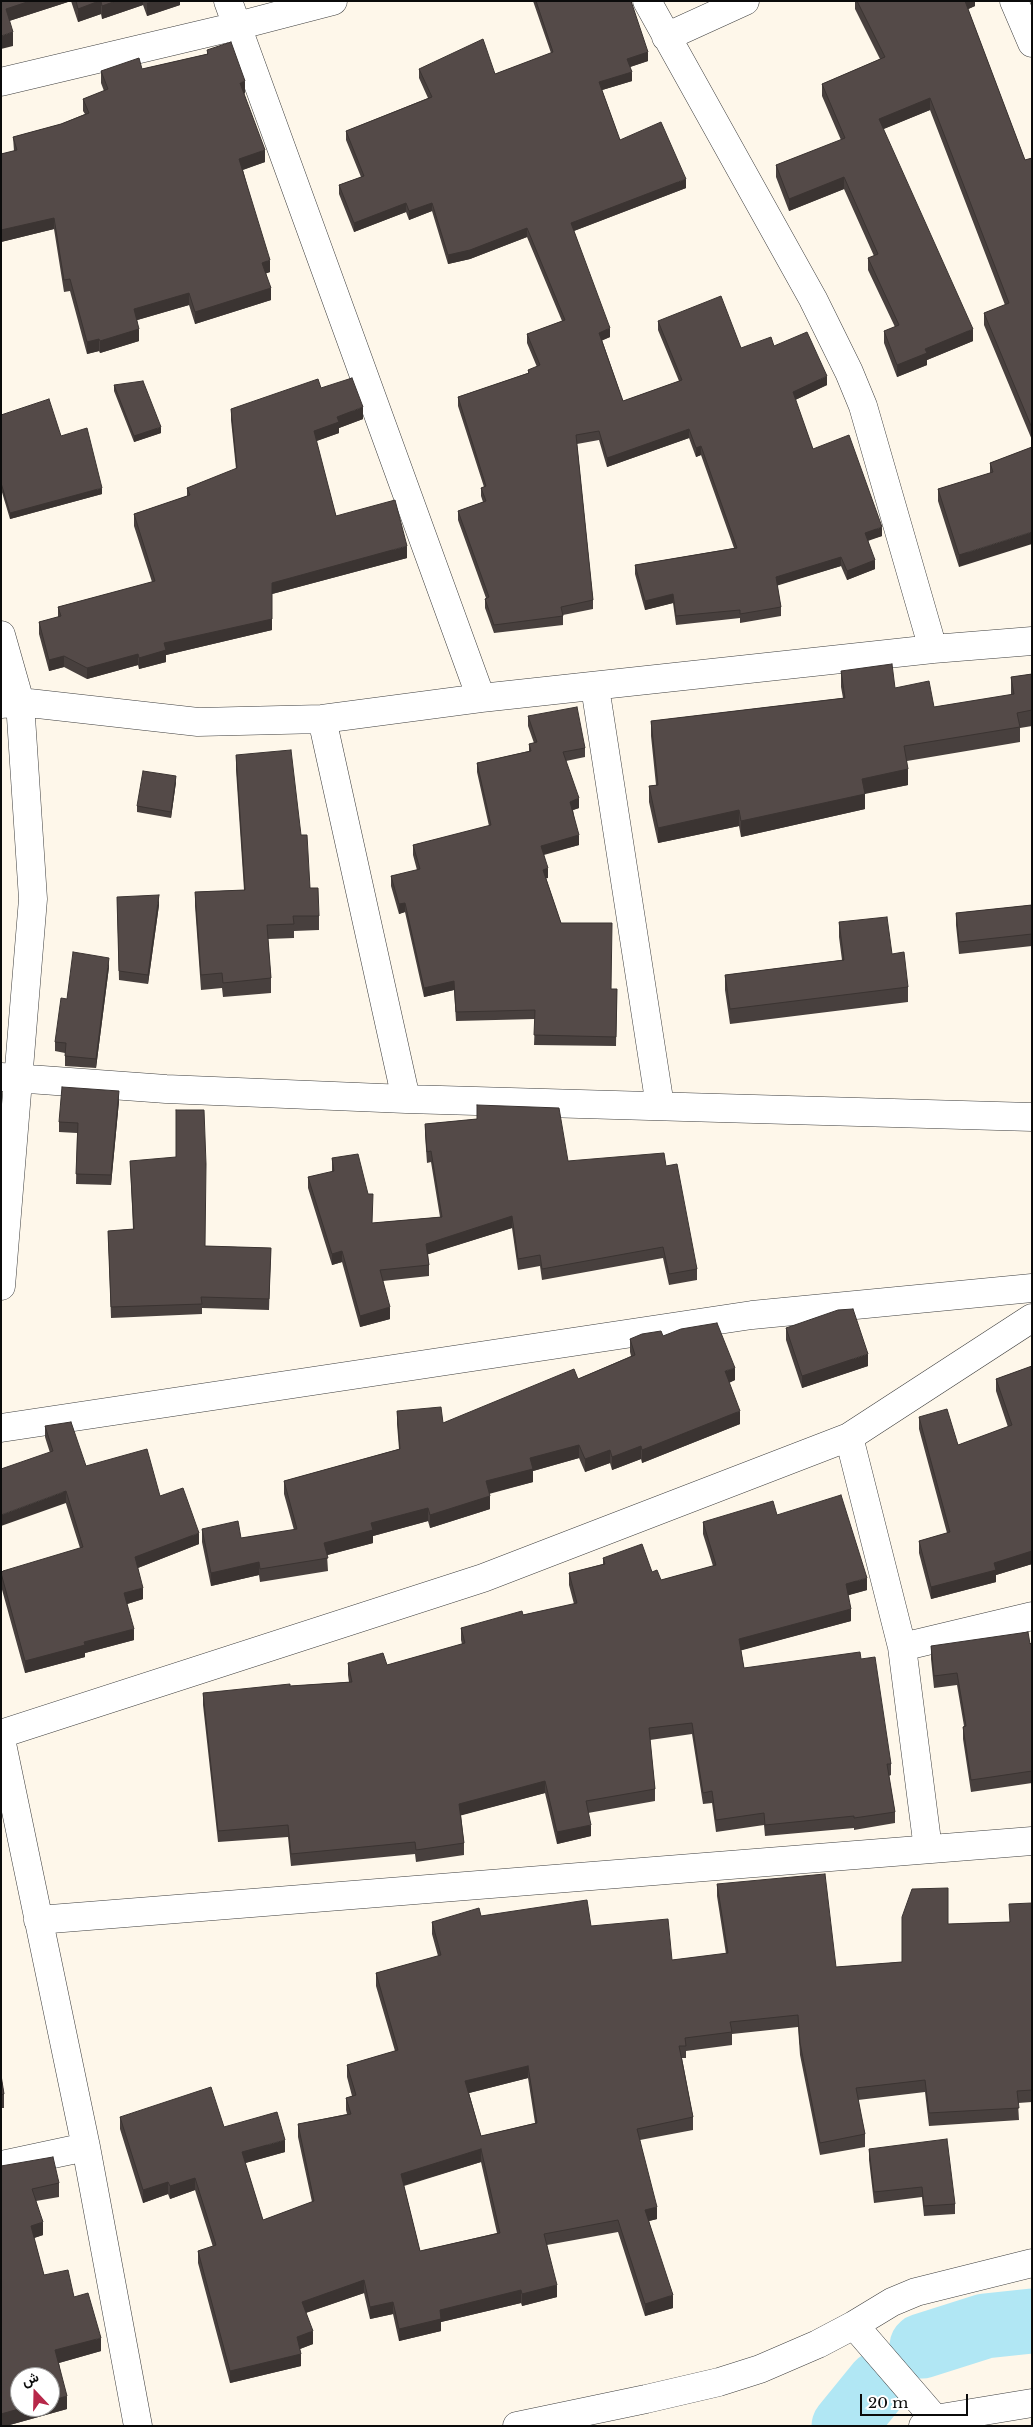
<!DOCTYPE html>
<meta charset="utf-8">
<style>
body{margin:0}
#map{position:relative;width:1033px;height:2427px;overflow:hidden;background:#fef7ea;font-family:"Libre Baskerville",Vazirmatn,serif}
canvas{display:block}
.frame{position:absolute;inset:0;border:2px solid #0b0b0b;pointer-events:none}
.north{position:absolute;left:10px;top:2367px;width:50px;height:50px;box-sizing:border-box;background:#fff;border:1px solid #9d9d9d;border-radius:50%;rotate:339deg;font-size:14px;font-weight:700;line-height:20px;text-align:center;color:#0b0b0b}
.north::after{content:'';display:block;margin:auto;width:18px;height:22px;background:#b72849;clip-path:polygon(50% 0,100% 100%,50% 72%,0 100%)}
.scale{position:absolute;left:860px;top:2394px;width:108px;height:22px;box-sizing:border-box;border:2px solid #0b0b0b;border-top:0;padding-left:6px;font-size:15px;line-height:18px;white-space:nowrap;color:#0b0b0b;-webkit-text-stroke:4px #fff;paint-order:stroke}
</style>
<div id="map">
<canvas width="1033" height="2427"></canvas>
<div class="frame"></div>
<div class="north">ش</div>
<div class="scale">20 m</div>
</div>
<script>
const g = document.querySelector('canvas').getContext('2d');
g.lineJoin = 'round';
function toPath(rows) {
  const path = new Path2D();
  for (const r of rows) {
    path.moveTo(r[0], r[1]);
    for (let i = 2; i < r.length; i += 2) path.lineTo(r[i], r[i + 1]);
  }
  return path;
}
function strokePath(path, color, width, dash) {
  g.strokeStyle = color;
  g.lineWidth = width;
  g.lineCap = dash ? 'butt' : 'round';
  g.setLineDash(dash || []);
  g.stroke(path);
}
function fillPath(path, color) {
  g.fillStyle = color;
  g.fill(path, 'evenodd');
}
const river = toPath([
 [922,2346,985,2326,1032,2321],
 [844,2426,879,2383]
]);
const street = toPath([
 [228,1,481,698],
 [647,1,813,299,849,372,863,406,933,649],
 [1014,1,1032,43],
 [666,37,745,1],
 [1,82,237,26,333,1],
 [1,635,20,702,33,899,1,1286],
 [595,687,660,1106],
 [1,704,20,702,198,722,322,719,481,698,933,649,1032,641],
 [322,719,406,1099],
 [1,1077,166,1089,406,1099,1032,1117],
 [1,1428,752,1315,1032,1288],
 [849,1437,902,1647,928,1849],
 [902,1647,1032,1616],
 [1,1734,483,1578,849,1437,1032,1318],
 [1,1739,86,2147,138,2426],
 [38,1920,1032,1841],
 [1,2165,86,2147],
 [854,2325,892,2302,916,2292,1032,2263],
 [517,2426,646,2399,719,2382,760,2369,818,2344,854,2325,935,2419],
 [923,2426,935,2419,1032,2403]
]);
const wall = toPath([
 [1,1,180,1,180,5,147,16,143,5,102,19,101,14,78,22,71,1,9,21,13,46],
 [533,1,631,1,648,61,630,67,632,81,602,90,620,140,686,188,574,231,610,337,602,340,623,401,679,381,658,330,658,321,741,348,774,346,827,385,795,400,813,449,882,536,868,540,875,569,847,580,841,566,777,585,781,607,781,616,740,623,740,618,676,625,673,603,645,610,635,574,635,565,734,548,701,455,696,457,689,438,607,467,599,440,577,444,593,600,593,609,563,615,563,625,494,633,485,608,485,599,486,598,458,520,458,511,483,502,481,496,481,488,484,487,458,406,458,397,528,373,528,370,537,367,527,343,527,334,562,321,527,237,470,259,448,264,432,211,409,220,406,212,354,232,339,194,339,185,361,177,346,140,346,131,428,98,419,78,419,69,495,74,551,53],
 [855,1,975,1,975,6,968,9,1025,160,1032,158,1032,440,984,325,984,313,1005,305,930,110,883,129,973,341,927,360,927,365,897,377,884,343,884,331,895,327,868,270,868,258,874,256,844,189,789,211,776,177,776,165,841,140,822,96,822,84,880,59,855,9],
 [207,50,245,93,244,94,265,162,243,170,270,272,266,273,271,300,195,324,189,305,137,320,139,341,100,353,99,351,87,354,70,291,64,292,54,229,1,242,1,154,14,151,13,137,61,124,85,114,83,111,83,99,104,91,101,83,101,71,142,69,207,54],
 [114,385,161,433,134,442,114,391],
 [321,388,363,419,339,428,339,433,316,441,336,516,407,558,272,594,272,630,166,655,166,662,139,669,138,665,87,679,64,667,49,671,39,634,39,622,58,617,58,607,152,582,134,526,134,514,187,496,187,488,236,469,231,420,231,409],
 [1,415,102,494,10,519,1,489],
 [1032,447,959,567,938,501,938,489,990,473,990,463],
 [841,671,895,688,934,707,1011,695,1011,677,1032,674,1032,726,1020,728,1020,742,907,761,908,785,865,794,865,809,741,837,739,826,658,843,649,802,649,786,656,785,651,736,651,721,843,698,841,687],
 [528,716,585,748,585,757,566,761,579,808,573,810,579,845,544,855,548,878,546,878,561,923,611,989,617,989,616,1046,534,1045,535,1019,456,1021,454,990,424,997,405,912,399,914,391,886,391,876,417,870,413,855,413,845,489,826,477,772,477,763,529,751,529,744,534,743,528,726],
 [236,755,301,835,310,888,319,916,319,930,294,931,294,938,268,939,271,978,271,993,223,997,222,988,201,990,195,906,195,892,244,890,236,770],
 [176,782,171,818,137,812,137,806],
 [117,897,159,905,148,984,119,980],
 [1032,905,1032,946,959,954,956,925,956,913],
 [839,922,892,954,908,987,908,1002,730,1024,725,990,725,975,842,960,839,937],
 [109,967,96,1068,65,1066,65,1053,55,1051,55,1042,67,999],
 [119,1101,111,1185,76,1184,77,1133,59,1132,59,1122],
 [477,1105,568,1161,666,1166,697,1269,697,1280,669,1285,663,1258,542,1280,540,1266,518,1270,512,1228,428,1254,429,1265,429,1276,383,1281,390,1319,360,1327,342,1262,332,1265,308,1188,308,1177,332,1172,332,1158,372,1223,440,1217,431,1162,427,1163,425,1135,425,1124,477,1119],
 [130,1161,205,1246,271,1248,269,1310,202,1308,202,1314,111,1318,108,1231,133,1229],
 [786,1328,868,1366,802,1388,786,1340],
 [663,1336,735,1380,729,1383,740,1424,642,1463,641,1459,612,1470,610,1463,585,1472,579,1458,533,1471,533,1482,489,1494,490,1509,430,1528,428,1521,373,1536,373,1543,327,1555,328,1571,260,1582,259,1575,211,1586,202,1542,202,1529,241,1538,294,1530,284,1494,284,1481,399,1449,397,1424,397,1411,443,1423,578,1379,631,1356,630,1352,630,1339],
 [1032,1366,1032,1564,996,1575,996,1582,931,1599,919,1553,919,1541,947,1533,919,1429,919,1417,958,1445,1008,1427,996,1391,996,1379],
 [45,1426,86,1466,160,1496,199,1544,138,1568,143,1599,127,1604,134,1640,85,1653,85,1657,25,1673,1,1586,1,1573,80,1548,45,1437],
 [777,1515,867,1590,848,1595,851,1621,741,1650,744,1668,861,1659,891,1764,891,1775,889,1776,895,1812,895,1823,854,1830,854,1828,765,1836,764,1825,716,1832,712,1803,703,1804,692,1734,650,1740,655,1789,655,1801,588,1813,591,1836,557,1844,545,1793,461,1815,464,1843,464,1855,416,1862,415,1854,291,1866,288,1837,218,1842,203,1705,203,1693,290,1686,349,1682,348,1675,348,1663,387,1665,462,1644,461,1640,461,1628,574,1604,569,1585,569,1573,603,1564,603,1558,652,1572,661,1580,713,1566,703,1534,703,1522],
 [1032,1643,1032,1783,971,1792,963,1739,963,1727,964,1726,957,1685,934,1688,931,1659,931,1646],
 [717,1884,836,1967,902,1962,948,1924,1010,1922,1032,1903,1032,2102,1018,2103,1019,2120,929,2126,925,2092,858,2100,865,2134,865,2147,820,2155,800,2055,798,2027,732,2034,732,2045,686,2051,686,2058,682,2058,693,2117,693,2130,640,2140,657,2219,649,2221,673,2308,645,2316,618,2232,547,2245,557,2297,522,2306,521,2303,441,2322,441,2331,399,2341,393,2314,370,2319,364,2293,306,2313,313,2344,300,2349,301,2366,230,2383,198,2263,198,2251,213,2247,195,2190,170,2199,168,2194,143,2203,120,2129,120,2117,224,2127,285,2152,245,2163,263,2220,312,2202,298,2137,298,2124,347,2114,346,2110,346,2098,352,2096,347,2077,347,2065,395,2051,376,1986,376,1973,438,1956,432,1934,432,1922,481,1916,591,1926,672,1960,726,1954,717,1896],
 [528,2078,535,2123,481,2136,469,2093],
 [481,2162,497,2233,420,2251,404,2186],
 [1,2075,4,2094,4,2108,1,2108],
 [869,2149,955,2204,955,2214,924,2216,922,2197,874,2203,869,2160],
 [1,2166,59,2183,59,2197,36,2201,43,2235,34,2238,44,2275,74,2297,101,2351,59,2363,67,2409,6,2426,1,2426]
]);
const shadedWall = toPath([
 [30,1,71,1,6,22,6,9],
 [99,1,101,1,101,14,78,22,78,9],
 [116,1,143,1,143,5,102,19,102,6],
 [153,1,180,1,180,5,147,16,147,3],
 [964,1,975,1,975,6,964,11],
 [13,32,13,46,1,49,1,36],
 [648,52,648,61,627,68,627,59],
 [632,72,632,81,599,91,599,82],
 [245,81,245,93,240,95,240,83],
 [930,98,930,110,879,131,879,119],
 [265,150,265,162,239,171,239,159],
 [844,177,844,189,789,211,789,199],
 [686,179,686,188,571,232,571,223],
 [406,203,406,212,354,232,354,223],
 [432,203,432,211,409,220,409,211],
 [54,218,54,229,1,242,1,230],
 [527,228,527,237,470,259,448,264,448,255],
 [270,260,270,272,262,275,262,263],
 [271,288,271,300,195,324,195,312],
 [189,293,189,305,134,321,134,309],
 [610,328,610,337,599,342,599,333],
 [139,329,139,341,100,353,100,341],
 [973,329,973,341,927,360,927,365,897,377,897,365,925,349],
 [99,339,99,351,87,354,87,342],
 [827,376,827,385,793,401,793,392],
 [363,407,363,419,339,428,339,433,314,442,314,431,337,417],
 [161,427,161,433,134,442,134,436],
 [689,429,689,438,607,467,607,458],
 [701,446,701,455,696,457,696,448],
 [102,488,102,494,10,519,10,513],
 [882,527,882,536,865,542,865,533],
 [1032,532,1032,544,959,567,959,555],
 [407,546,407,558,272,594,272,583],
 [841,557,841,566,776,586,776,577],
 [875,560,875,569,847,580,847,571],
 [673,594,673,603,645,610,645,601],
 [272,619,272,630,166,655,166,662,139,669,139,658,164,643],
 [138,654,138,665,87,679,87,668],
 [64,656,64,667,49,671,49,660],
 [908,769,908,785,862,794,862,779],
 [176,776,176,782,171,818,171,812],
 [865,794,865,809,741,837,741,821],
 [579,798,579,808,570,811,570,802],
 [739,810,739,826,658,843,658,828],
 [579,835,579,845,541,855,541,846],
 [548,868,548,878,543,879,543,870],
 [159,895,159,905,148,984,148,975],
 [405,903,405,912,399,914,399,904],
 [109,958,109,967,96,1068,96,1059],
 [454,981,454,990,424,997,424,988],
 [119,1091,119,1101,111,1185,111,1175],
 [512,1216,512,1228,426,1255,426,1244],
 [342,1251,342,1262,332,1265,332,1254],
 [390,1307,390,1319,360,1327,360,1316],
 [868,1354,868,1366,802,1388,802,1376],
 [735,1368,735,1380,725,1384,725,1371],
 [740,1411,740,1424,642,1463,642,1450],
 [579,1445,579,1458,533,1471,533,1482,486,1494,486,1481,530,1458],
 [641,1446,641,1459,612,1470,612,1457],
 [610,1450,610,1463,585,1472,585,1459],
 [66,1491,66,1503,1,1526,1,1515],
 [490,1496,490,1509,430,1528,430,1515],
 [428,1508,428,1521,373,1536,373,1543,324,1556,324,1543,371,1523],
 [199,1533,199,1544,135,1569,135,1557],
 [1032,1551,1032,1564,996,1575,996,1582,931,1599,931,1587,994,1563],
 [259,1562,259,1575,211,1586,211,1573],
 [867,1578,867,1590,846,1596,846,1584],
 [143,1588,143,1599,124,1605,124,1593],
 [851,1609,851,1621,739,1651,739,1639],
 [134,1629,134,1640,85,1653,85,1657,25,1673,25,1661,84,1642],
 [545,1781,545,1793,459,1816,459,1804],
 [591,1825,591,1836,557,1844,557,1832],
 [528,2066,528,2078,465,2094,465,2081],
 [285,2140,285,2152,242,2164,242,2152],
 [481,2149,481,2162,401,2186,401,2174],
 [195,2178,195,2190,170,2199,170,2186],
 [168,2182,168,2194,143,2203,143,2190],
 [657,2207,657,2219,645,2222,645,2210],
 [43,2222,43,2235,31,2239,31,2226],
 [364,2280,364,2293,302,2314,302,2302],
 [557,2285,557,2297,522,2306,522,2294],
 [521,2290,521,2303,441,2322,441,2331,399,2341,399,2329,440,2310],
 [673,2295,673,2308,645,2316,645,2304],
 [393,2302,393,2314,370,2319,370,2307],
 [313,2331,313,2344,297,2350,297,2337],
 [101,2338,101,2351,55,2364,55,2350],
 [301,2354,301,2366,230,2383,230,2371],
 [67,2396,67,2409,6,2426,1,2426,1,2414,26,2407,50,2407,50,2401]
]);
const building = toPath([
 [1,1,30,1,6,9,13,32,1,36,1,1],
 [76,1,99,1,78,9,76,1],
 [101,1,116,1,102,6,101,1],
 [536,1,631,1,648,52,627,59,632,72,599,82,620,140,661,122,686,179,571,223,610,328,599,333,623,401,682,380,658,321,721,296,741,348,771,337,774,346,807,332,827,376,793,392,813,449,849,435,882,527,865,533,875,560,847,571,841,557,776,577,781,607,740,614,740,610,676,616,673,594,645,601,635,565,737,548,701,446,696,448,689,429,607,458,599,431,576,435,593,600,561,607,563,616,494,625,485,599,489,597,458,511,486,501,481,488,486,486,458,397,529,373,528,370,540,365,527,334,565,320,527,228,470,250,448,255,432,203,409,211,406,203,354,223,339,185,364,176,346,131,432,97,419,69,483,39,495,74,553,52,536,1],
 [857,1,965,1,1025,160,1032,158,1032,428,984,313,1009,303,930,98,879,119,973,329,925,349,927,353,897,365,884,331,899,325,868,258,878,254,844,177,789,199,776,165,845,138,822,84,885,57,857,1],
 [231,42,245,81,240,83,265,150,239,159,270,260,262,263,271,288,195,312,189,293,134,309,139,329,100,341,99,339,87,342,70,279,64,280,54,218,1,230,1,154,17,150,13,137,61,124,89,113,83,99,108,89,101,71,139,58,142,69,208,54,207,50,231,42],
 [352,378,363,407,337,417,339,422,314,431,336,516,395,500,407,546,272,583,272,619,164,643,166,650,139,658,138,654,87,668,64,656,49,660,39,622,61,616,58,607,155,581,134,514,190,495,187,488,237,468,231,409,318,379,321,388,352,378],
 [143,381,161,427,134,436,114,385,143,381],
 [49,399,61,436,87,428,102,488,10,513,1,483,1,415,49,399],
 [1032,447,1032,532,959,555,938,489,993,472,990,463,1032,447],
 [892,664,895,688,929,681,934,707,1014,694,1011,677,1032,674,1032,710,1017,713,1020,727,904,746,908,769,862,779,865,794,741,821,739,810,658,828,649,786,658,785,651,721,845,698,841,671,892,664],
 [577,707,585,748,563,752,579,798,570,802,579,835,541,846,548,868,543,870,561,923,612,923,611,989,617,989,616,1037,534,1035,535,1010,456,1012,454,981,424,988,405,903,399,904,391,876,420,869,413,845,491,825,477,763,531,751,529,744,537,742,528,716,577,707],
 [291,750,301,835,307,835,310,888,318,888,319,916,293,916,294,924,267,925,271,978,223,983,222,973,201,975,195,892,245,890,236,755,291,750],
 [143,771,176,776,171,812,137,806,143,771],
 [159,895,148,975,119,971,117,897,159,895],
 [1032,905,1032,934,959,942,956,913,1032,905],
 [887,917,892,954,904,952,908,987,730,1009,725,975,844,960,839,922,887,917],
 [73,952,109,958,96,1059,65,1056,66,1043,55,1042,61,998,67,999,73,952],
 [62,1087,119,1091,111,1175,76,1174,78,1123,59,1122,62,1087],
 [477,1105,559,1108,568,1161,664,1153,666,1166,677,1164,697,1269,669,1274,663,1247,542,1269,540,1255,518,1259,512,1216,426,1244,429,1265,380,1270,390,1307,360,1316,342,1251,332,1254,308,1177,334,1171,332,1158,358,1154,368,1194,373,1194,372,1223,442,1217,431,1151,427,1152,425,1124,477,1119,477,1105],
 [176,1110,204,1110,206,1164,205,1246,271,1248,269,1299,201,1297,202,1304,111,1307,108,1231,134,1229,130,1161,176,1157,176,1110],
 [853,1309,868,1354,802,1376,786,1328,838,1310,853,1309],
 [717,1323,735,1368,725,1371,740,1411,642,1450,641,1446,612,1457,610,1450,585,1459,579,1445,530,1458,533,1469,486,1481,490,1496,430,1515,428,1508,371,1523,373,1530,324,1543,328,1558,260,1569,259,1562,211,1573,202,1529,238,1521,241,1538,297,1529,284,1481,400,1449,397,1411,441,1407,443,1423,574,1369,578,1379,635,1355,630,1339,642,1334,661,1331,663,1336,681,1329,717,1323],
 [1032,1366,1032,1551,994,1563,996,1570,931,1587,919,1541,950,1532,919,1417,947,1409,958,1445,1012,1425,996,1379,1032,1366],
 [71,1422,86,1466,147,1449,160,1496,183,1488,199,1533,135,1557,143,1588,124,1593,134,1629,84,1642,85,1645,25,1661,1,1573,3,1571,83,1547,66,1491,1,1515,1,1469,53,1451,45,1426,71,1422],
 [841,1495,867,1578,846,1584,851,1609,739,1639,744,1668,860,1652,861,1659,875,1657,891,1764,887,1764,895,1812,854,1818,854,1816,765,1825,764,1813,716,1820,712,1791,703,1793,692,1723,649,1728,655,1789,586,1801,591,1825,557,1832,545,1781,459,1804,464,1843,416,1850,415,1842,291,1854,288,1825,218,1831,203,1693,290,1684,290,1686,352,1682,348,1663,383,1653,387,1665,465,1643,461,1628,522,1611,523,1615,577,1603,569,1573,605,1564,603,1558,642,1544,652,1572,657,1570,661,1580,716,1565,703,1522,773,1501,777,1515,841,1495],
 [1028,1632,1030,1644,1032,1643,1032,1771,971,1780,963,1727,966,1726,957,1673,934,1676,931,1646,1028,1632],
 [825,1874,836,1967,902,1962,902,1917,912,1889,948,1888,948,1924,1010,1922,1009,1904,1032,1903,1032,2090,1017,2091,1019,2108,929,2113,925,2080,856,2088,865,2134,820,2143,800,2043,798,2015,730,2022,732,2032,685,2038,686,2046,679,2046,693,2117,637,2129,657,2207,645,2210,673,2295,645,2304,618,2220,544,2234,557,2285,522,2294,521,2290,440,2310,441,2319,399,2329,393,2302,370,2307,364,2280,302,2302,313,2331,297,2337,301,2354,230,2371,198,2251,216,2245,195,2178,170,2186,168,2182,143,2190,120,2117,211,2087,224,2127,277,2112,285,2140,242,2152,263,2220,314,2201,298,2124,351,2114,346,2098,356,2095,347,2065,398,2050,376,1973,441,1955,432,1922,479,1908,481,1916,587,1900,591,1926,668,1919,672,1960,728,1953,717,1884,825,1874],
 [528,2066,537,2123,481,2136,465,2081,528,2066],
 [481,2149,500,2233,420,2251,401,2174,481,2149],
 [1,2075,4,2094,1,2095,1,2075],
 [947,2139,955,2204,924,2206,922,2187,874,2192,869,2149,947,2139],
 [53,2157,59,2183,32,2189,43,2222,31,2226,44,2275,68,2270,74,2297,88,2293,101,2338,55,2350,67,2396,50,2401,50,2377,20,2377,20,2407,26,2407,1,2414,1,2166,53,2157]
]);
strokePath(river, '#b1e7f4', 65);
strokePath(street, '#3e3e3e', 29);
strokePath(street, '#fff', 28);
fillPath(wall, '#48403e');
fillPath(shadedWall, '#3b3432');
fillPath(building, '#544a48');
strokePath(building, '#3b3432', 1);
</script>
